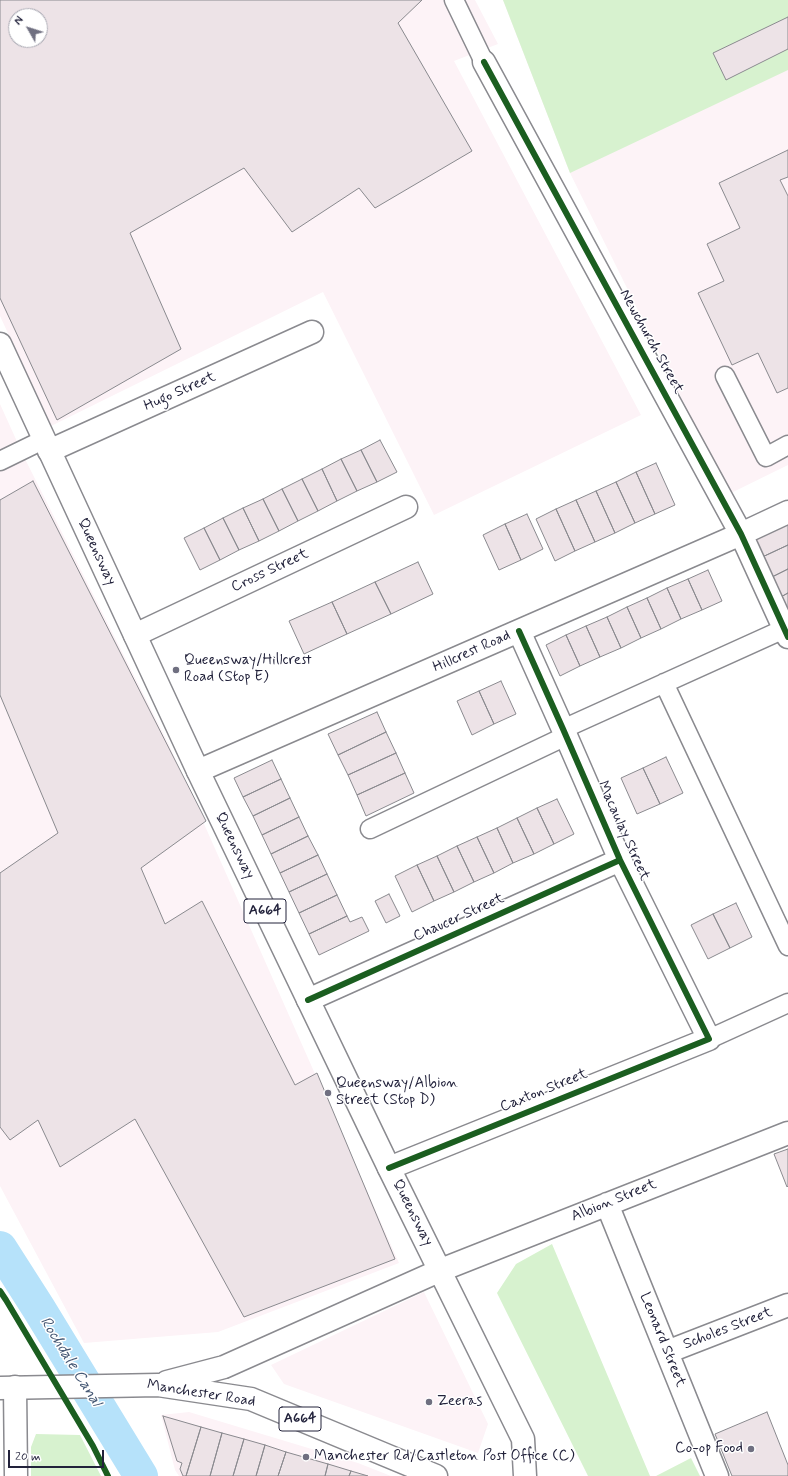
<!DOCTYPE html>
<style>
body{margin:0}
#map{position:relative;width:788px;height:1476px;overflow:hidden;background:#fff;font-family:Mynerve,sans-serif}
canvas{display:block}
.north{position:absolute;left:8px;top:8px;width:40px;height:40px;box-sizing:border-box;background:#fff;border:1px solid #a7a7b1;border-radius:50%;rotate:309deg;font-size:11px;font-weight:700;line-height:16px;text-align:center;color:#22223b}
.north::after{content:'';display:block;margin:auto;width:14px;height:18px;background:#6f6f80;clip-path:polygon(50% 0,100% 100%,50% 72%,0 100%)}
.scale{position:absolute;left:8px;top:1450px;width:96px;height:18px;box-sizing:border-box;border:2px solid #22223b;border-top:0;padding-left:5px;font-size:12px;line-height:14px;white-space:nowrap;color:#22223b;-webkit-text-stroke:3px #fff;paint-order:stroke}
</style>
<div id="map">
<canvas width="788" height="1476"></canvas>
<div class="north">N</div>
<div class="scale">20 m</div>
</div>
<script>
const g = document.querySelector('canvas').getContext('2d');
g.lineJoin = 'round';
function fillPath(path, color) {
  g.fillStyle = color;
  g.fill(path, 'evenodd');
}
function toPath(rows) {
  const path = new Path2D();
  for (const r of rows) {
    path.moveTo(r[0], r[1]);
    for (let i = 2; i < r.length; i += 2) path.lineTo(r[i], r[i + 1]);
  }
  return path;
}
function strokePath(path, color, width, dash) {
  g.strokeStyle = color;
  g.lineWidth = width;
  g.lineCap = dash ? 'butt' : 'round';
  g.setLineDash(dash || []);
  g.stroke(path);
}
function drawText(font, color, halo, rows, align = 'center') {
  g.font = font + ' Mynerve,sans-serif';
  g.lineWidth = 3;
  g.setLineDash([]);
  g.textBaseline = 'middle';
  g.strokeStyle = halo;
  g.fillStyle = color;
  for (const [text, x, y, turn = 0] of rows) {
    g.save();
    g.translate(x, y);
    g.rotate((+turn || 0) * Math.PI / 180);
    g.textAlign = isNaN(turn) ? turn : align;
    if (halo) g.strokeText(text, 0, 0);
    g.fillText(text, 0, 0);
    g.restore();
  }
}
const built = toPath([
 [0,0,475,0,498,44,454,61,641,415,434,515,323,292,51,426,0,316],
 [16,16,40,16,40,40,16,40],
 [503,0,788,0,788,465,729,494,570,173],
 [0,404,24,457,169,745,399,1263,218,1332,84,1343,0,1186],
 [424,1292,488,1424,478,1453,284,1384,271,1365],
 [189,1412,358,1463,391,1476,179,1476,175,1470,161,1415]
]);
const green = toPath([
 [503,0,788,0,788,70,570,173],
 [552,1244,650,1476,588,1476,497,1293,516,1264],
 [36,1434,80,1435,101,1476,31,1476,31,1447],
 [691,1458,700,1476,656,1476]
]);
const canal = toPath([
 [0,1248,39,1309,141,1476]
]);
const building = toPath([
 [0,0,422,0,398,23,472,151,375,208,359,188,292,232,244,168,130,233,181,349,57,420,0,298,0,0],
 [16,16,40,16,40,40,16,40,16,16],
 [788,17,788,49,726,80,713,53,788,17],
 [788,150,788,177,780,180,788,196,788,388,777,393,758,353,732,365,698,293,724,281,707,244,740,228,719,183,788,150],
 [380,440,397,472,377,482,361,450,380,440],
 [361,450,377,482,357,491,341,459,361,450],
 [341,459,357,491,337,501,322,469,341,459],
 [656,463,675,505,655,514,636,472,656,463],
 [322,469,337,501,318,511,302,479,322,469],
 [636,472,655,514,635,523,616,482,636,472],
 [302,479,318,511,298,521,282,489,302,479],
 [33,481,206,821,141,868,165,924,202,901,295,1085,317,1073,395,1259,244,1317,135,1119,60,1167,38,1120,10,1140,0,1127,0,873,58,833,0,695,0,500,33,481],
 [616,482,635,523,615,533,596,491,616,482],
 [282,489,298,521,279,531,263,499,282,489],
 [596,491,615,533,595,542,576,500,596,491],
 [263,499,279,531,259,541,243,508,263,499],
 [576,500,595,542,575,551,556,509,576,500],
 [243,508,259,541,239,550,223,518,243,508],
 [556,509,575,551,555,561,536,519,556,509],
 [527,514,543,549,521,560,505,524,527,514],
 [223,518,239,550,220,560,204,528,223,518],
 [788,520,788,545,758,559,749,539,788,520],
 [505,524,521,560,499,570,483,535,505,524],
 [204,528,220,560,200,570,184,538,204,528],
 [788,545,788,569,768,579,758,559,788,545],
 [418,562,433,594,391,614,375,582,418,562],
 [788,569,788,593,777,599,768,579,788,569],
 [708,570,722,601,702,610,688,579,708,570],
 [688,579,702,610,681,619,667,588,688,579],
 [375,582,391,614,347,634,332,602,375,582],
 [667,588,681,619,661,629,647,598,667,588],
 [788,593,788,618,777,599,788,593],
 [647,598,661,629,641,638,627,607,647,598],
 [332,602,347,634,304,654,289,621,332,602],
 [627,607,641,638,621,648,607,617,627,607],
 [607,617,621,648,600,657,586,626,607,617],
 [586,626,600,657,580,666,566,635,586,626],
 [566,635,580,666,560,676,546,645,566,635],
 [501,681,516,714,494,724,479,691,501,681],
 [479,691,494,724,472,735,457,701,479,691],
 [377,712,386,732,338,755,328,734,377,712],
 [386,732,396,753,348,775,338,755,386,732],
 [396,753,405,773,357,795,348,775,396,753],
 [666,757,683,793,660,804,643,768,666,757],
 [272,760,281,779,243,797,234,778,272,760],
 [643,768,660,804,637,814,621,778,643,768],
 [405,773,414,793,366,816,357,795,405,773],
 [281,779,290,798,253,816,243,797,281,779],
 [290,798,299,817,262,835,253,816,290,798],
 [557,799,574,834,554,844,537,808,557,799],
 [537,808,554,844,534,854,517,818,537,808],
 [299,817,308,836,271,854,262,835,299,817],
 [517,818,534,854,513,863,497,828,517,818],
 [497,828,513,863,494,873,477,837,497,828],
 [308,836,318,855,280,873,271,854,308,836],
 [477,837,494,873,474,882,457,846,477,837],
 [457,846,474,882,454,892,437,856,457,846],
 [318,855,327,874,289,892,280,873,318,855],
 [437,856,454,892,434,901,417,865,437,856],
 [417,865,434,901,412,912,395,876,417,865],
 [327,874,337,895,299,913,289,892,327,874],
 [389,894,400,916,386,923,375,901,389,894],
 [337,895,347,916,309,934,299,913,337,895],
 [736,903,752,937,730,948,713,914,736,903],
 [713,914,730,948,708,959,691,925,713,914],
 [347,916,350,922,362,917,369,931,319,955,309,934,347,916],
 [788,1149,788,1186,787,1187,774,1154,788,1149],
 [767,1412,788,1465,788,1476,732,1476,715,1434,767,1412],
 [163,1416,201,1427,186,1476,183,1476,180,1469,182,1463,177,1461,163,1416],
 [201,1427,222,1433,210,1476,186,1476,201,1427],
 [222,1433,244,1439,233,1476,210,1476,222,1433],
 [244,1439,265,1445,256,1476,233,1476,244,1439],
 [265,1445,286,1452,278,1476,256,1476,265,1445],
 [286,1452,328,1464,325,1476,278,1476,286,1452],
 [328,1464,351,1471,349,1476,325,1476,328,1464],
 [351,1471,368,1476,349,1476,351,1471]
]);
const lane = toPath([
 [454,0,484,62],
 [725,376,766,457,788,445],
 [0,461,43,440],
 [664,683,788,946],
 [563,729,784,629],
 [370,829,566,736],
 [709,1039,788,1003]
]);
const street = toPath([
 [484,62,741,534,788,637],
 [49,451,312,332],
 [135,635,406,507],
 [198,771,741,534,788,512],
 [308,1000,620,860],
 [389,1168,709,1039,620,860,563,729,519,631],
 [607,1204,717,1476],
 [441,1270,788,1133],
 [667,1352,788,1305],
 [15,1387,16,1476]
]);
const primary = toPath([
 [0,344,198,771,389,1168,523,1439,525,1476],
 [167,1382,224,1367,441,1270],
 [0,1388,158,1385,251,1399,436,1476]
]);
const cycleway = toPath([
 [484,62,741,534,788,637],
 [308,1000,620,860],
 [389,1168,709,1039,620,860,563,729,519,631],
 [0,1291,6,1300,93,1446,108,1476]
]);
const markers = [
 [176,670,4,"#6f6f80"],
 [328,1093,4,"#6f6f80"],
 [429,1402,4,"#6f6f80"],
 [751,1449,4,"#6f6f80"],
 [306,1457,4,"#6f6f80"]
];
const shields = [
 [265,911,42],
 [300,1419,42]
];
const shieldNames = [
 ["A664",265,911],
 ["A664",300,1419]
];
const streetNames = [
 ["Newchurch Street",651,342,61],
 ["Hugo Street",180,392,-24],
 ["Queensway",96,552,65],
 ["Cross Street",270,571,-25],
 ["Hillcrest Road",472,652,-24],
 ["Macaulay Street",623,831,66],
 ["Queensway",234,846,64],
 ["Chaucer Street",459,918,-24],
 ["Caxton Street",544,1091,-22],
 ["Albion Street",614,1201,-22],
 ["Queensway",412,1213,63],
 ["Scholes Street",728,1329,-21],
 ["Leonard Street",662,1340,68],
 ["Manchester Road",201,1394,9]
];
const poiNames = [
 ["Queensway/Hillcrest",184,661],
 ["Road (Stop E)",184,678],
 ["Queensway/Albion",336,1084],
 ["Street (Stop D)",336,1101],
 ["Zeeras",437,1402],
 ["Co-op Food",743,1449,"right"],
 ["Manchester Rd/Castleton Post Office (C)",314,1457]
];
const waterNames = [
 ["Rochdale Canal",70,1362,58]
];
fillPath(built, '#fdf3f7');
fillPath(green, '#d7f2cf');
strokePath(canal, '#b6e2fa', 34);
fillPath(building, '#ede3e7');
strokePath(building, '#8a8a8f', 1);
strokePath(lane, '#8a8a8f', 21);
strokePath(street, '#8a8a8f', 25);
strokePath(primary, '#8a8a8f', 25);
strokePath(lane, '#fff', 18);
strokePath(street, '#fff', 22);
strokePath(primary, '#fff', 22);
strokePath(cycleway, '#1b5e20', 6);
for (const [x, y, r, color] of markers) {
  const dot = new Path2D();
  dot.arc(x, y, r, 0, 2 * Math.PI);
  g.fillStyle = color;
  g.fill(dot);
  strokePath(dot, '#fff', 1.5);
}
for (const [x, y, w] of shields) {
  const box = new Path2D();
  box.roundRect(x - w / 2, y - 12, w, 24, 3);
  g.fillStyle = '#fff';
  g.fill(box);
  strokePath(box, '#22223b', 1);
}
drawText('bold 14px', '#22223b', null, shieldNames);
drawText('15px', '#22223b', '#fff', streetNames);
drawText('15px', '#22223b', '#fff', poiNames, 'left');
drawText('italic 16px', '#455874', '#fff', waterNames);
</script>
